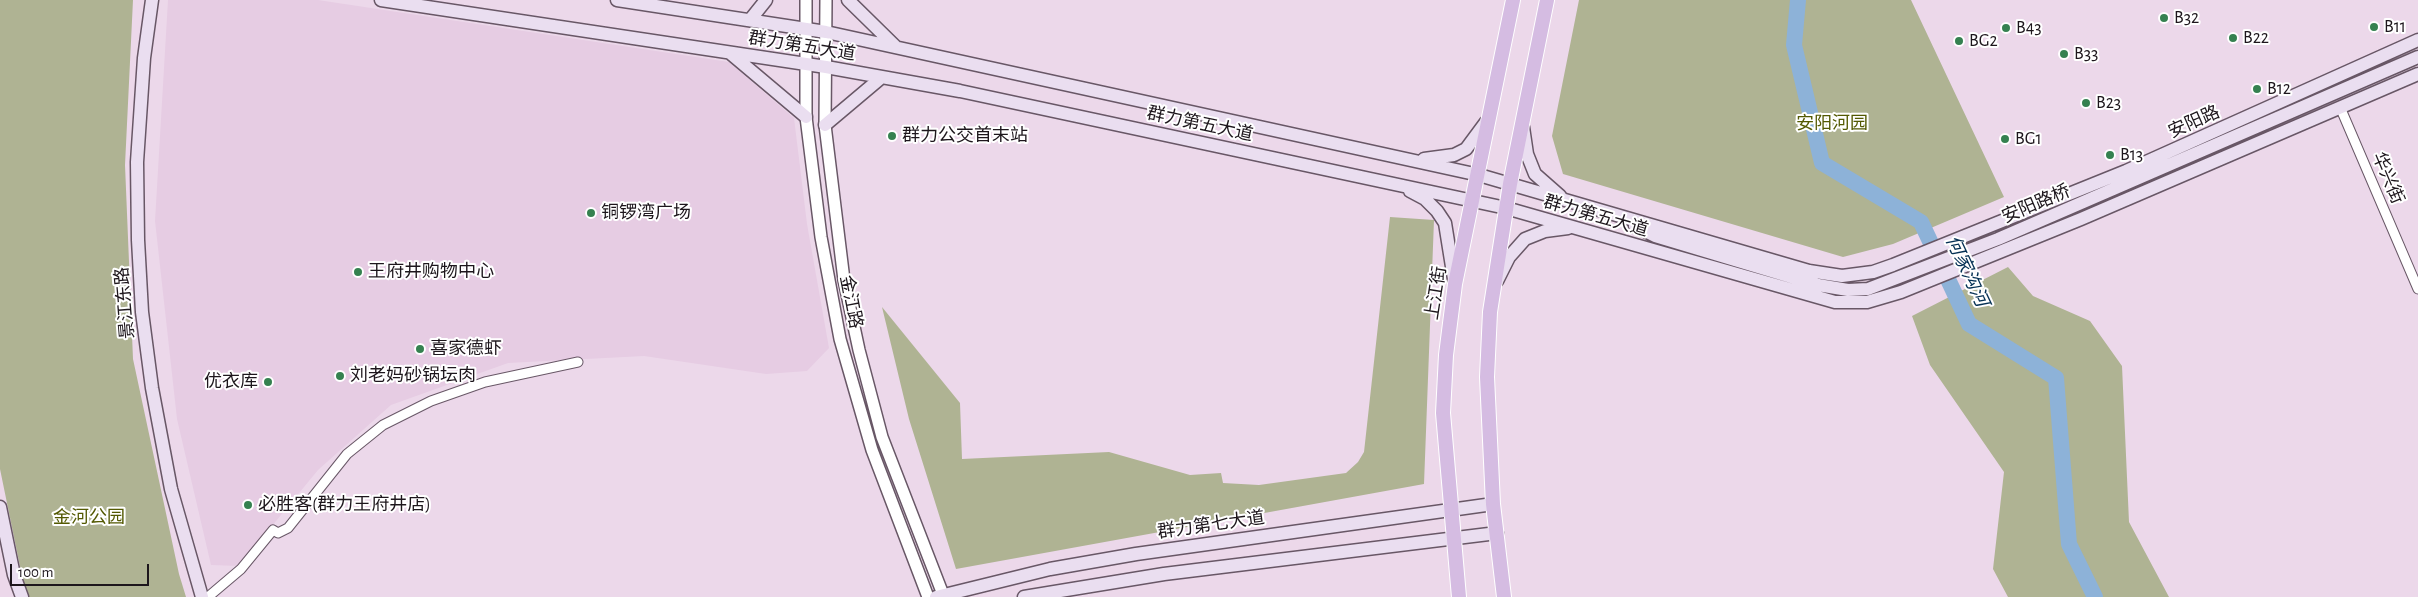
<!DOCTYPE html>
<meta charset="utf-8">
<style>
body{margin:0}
#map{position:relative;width:2418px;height:597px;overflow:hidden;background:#ecd8ea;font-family:"Alegreya Sans",sans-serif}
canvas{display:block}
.scale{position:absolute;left:10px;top:564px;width:139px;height:22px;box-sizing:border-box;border:2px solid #1d161c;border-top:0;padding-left:6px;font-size:15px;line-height:18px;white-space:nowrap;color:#1d161c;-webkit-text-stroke:4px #fff;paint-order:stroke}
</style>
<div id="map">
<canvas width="2418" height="597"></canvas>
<div class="scale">100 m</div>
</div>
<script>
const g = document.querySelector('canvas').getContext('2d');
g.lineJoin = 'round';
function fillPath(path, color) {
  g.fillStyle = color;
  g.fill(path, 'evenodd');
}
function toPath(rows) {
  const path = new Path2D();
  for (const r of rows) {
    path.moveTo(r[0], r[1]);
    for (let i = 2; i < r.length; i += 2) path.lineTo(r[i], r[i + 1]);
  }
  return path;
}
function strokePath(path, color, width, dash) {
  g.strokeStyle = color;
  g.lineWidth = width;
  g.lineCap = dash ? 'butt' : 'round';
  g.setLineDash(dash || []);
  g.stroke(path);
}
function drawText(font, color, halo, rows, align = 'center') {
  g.font = font + ' "Alegreya Sans","Noto Sans SC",sans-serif';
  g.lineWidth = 4;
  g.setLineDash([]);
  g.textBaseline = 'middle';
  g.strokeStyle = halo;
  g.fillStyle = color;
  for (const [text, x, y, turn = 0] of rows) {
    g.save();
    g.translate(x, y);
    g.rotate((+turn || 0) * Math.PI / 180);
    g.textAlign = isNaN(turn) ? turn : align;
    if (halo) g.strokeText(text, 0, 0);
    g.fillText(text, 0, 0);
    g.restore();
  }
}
const built = toPath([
 [168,0,318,0,729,62,794,118,807,224,829,348,807,371,766,374,644,356,508,363,391,405,318,470,239,566,211,565,177,419,155,221]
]);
const green = toPath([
 [0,0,133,0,125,165,133,359,179,574,186,597,29,597,23,581,0,469],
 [1579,0,1911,0,2004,197,1893,244,1843,257,1563,174,1552,136],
 [1390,217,1434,220,1424,484,956,569,909,419,882,307,960,403,962,459,1109,452,1190,475,1221,473,1223,483,1259,485,1346,473,1358,462,1364,452],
 [2008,267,2033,296,2090,321,2122,366,2129,522,2169,597,2008,597,1993,569,2004,472,1930,365,1912,316]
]);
const river = toPath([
 [1798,0,1794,45,1822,163,1921,222,1969,324,2056,378,2069,544,2095,597]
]);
const minor = toPath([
 [2340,107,2418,289],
 [208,597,241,569,273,530,278,533,288,528,347,454,383,425,431,401,485,382,578,362]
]);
const tertiary = toPath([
 [806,0,806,117,821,237,840,339,872,450,928,597],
 [826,0,825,125,844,280,859,350,882,437,944,597]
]);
const secondary = toPath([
 [152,0,144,58,137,162,138,240,142,312,152,388,171,489,202,597],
 [381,0,826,67,960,91,1506,208,1835,302,1867,302,1901,292,2081,219,2418,74],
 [617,0,826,32,1479,175,1809,271,1842,276,1873,272,1893,265,2126,171,2418,40],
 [848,0,896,47],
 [750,20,766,0],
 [730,53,806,117],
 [825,125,882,77],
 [1523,127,1527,154,1535,174,1560,196],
 [1424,159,1454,155,1466,149,1486,122],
 [1410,191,1425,199,1437,211,1445,223,1454,279],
 [1635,226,1655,236,1818,285,1848,290,1868,289,1998,239,2418,57],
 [1497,281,1509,257,1525,239,1545,231,1568,228],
 [0,507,14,575,22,597],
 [936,597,1050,569,1136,554,1493,504],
 [1024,597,1164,574,1497,533]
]);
const primary = toPath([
 [1459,597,1443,413,1446,355,1455,284,1513,0],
 [1504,597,1493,504,1487,377,1490,312,1510,184,1547,0]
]);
const markers = [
 [2164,18,5,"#358150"],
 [2374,27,5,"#358150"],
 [2006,28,5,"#358150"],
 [2233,38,5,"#358150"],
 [1959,41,5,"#358150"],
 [2064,54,5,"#358150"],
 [2257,89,5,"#358150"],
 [2086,103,5,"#358150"],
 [892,136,5,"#358150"],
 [2005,139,5,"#358150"],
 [2110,155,5,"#358150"],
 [591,213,5,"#358150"],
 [358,272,5,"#358150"],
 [420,349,5,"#358150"],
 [340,376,5,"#358150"],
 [268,382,5,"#358150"],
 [248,505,5,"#358150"]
];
const poiNames = [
 ["B32",2174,18],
 ["B11",2384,27],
 ["B43",2016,28],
 ["B22",2243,38],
 ["BG2",1969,41],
 ["B33",2074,54],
 ["B12",2267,89],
 ["B23",2096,103],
 ["群力公交首末站",902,136],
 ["BG1",2015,139],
 ["B13",2120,155],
 ["铜锣湾广场",601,213],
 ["王府井购物中心",368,272],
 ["喜家德虾",430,349],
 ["刘老妈砂锅坛肉",350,376],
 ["优衣库",258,382,"right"],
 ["必胜客(群力王府井店)",258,505]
];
const streetNames = [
 ["群力第五大道",802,46,9],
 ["安阳路",2194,122,-24],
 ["群力第五大道",1200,124,12],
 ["华兴街",2388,178,67],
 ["安阳路桥",2036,204,-23],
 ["群力第五大道",1596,216,16],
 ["上江街",1436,293,-81],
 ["金江路",851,302,79],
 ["景江东路",125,303,-95],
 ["群力第七大道",1211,525,-8]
];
const parkNames = [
 ["安阳河园",1832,124],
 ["金河公园",89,518]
];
const waterNames = [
 ["何家沟河",1967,271,65]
];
fillPath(built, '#e6cce3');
fillPath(green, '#afb393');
strokePath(river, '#8db2d8', 16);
strokePath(minor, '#685766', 11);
strokePath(tertiary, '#685766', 14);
strokePath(secondary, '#685766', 15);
strokePath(primary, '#fff', 16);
strokePath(minor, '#fff', 9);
strokePath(tertiary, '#fff', 11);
strokePath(secondary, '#eadef0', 12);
strokePath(primary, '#d5bce2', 14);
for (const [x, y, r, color] of markers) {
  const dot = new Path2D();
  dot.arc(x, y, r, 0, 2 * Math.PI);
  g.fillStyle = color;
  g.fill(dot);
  strokePath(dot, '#fff', 2);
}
drawText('18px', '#1d161c', '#fff', poiNames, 'left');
drawText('18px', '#1d161c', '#fff', streetNames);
drawText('18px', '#535902', '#fff', parkNames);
drawText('italic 19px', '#043054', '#fff', waterNames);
</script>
